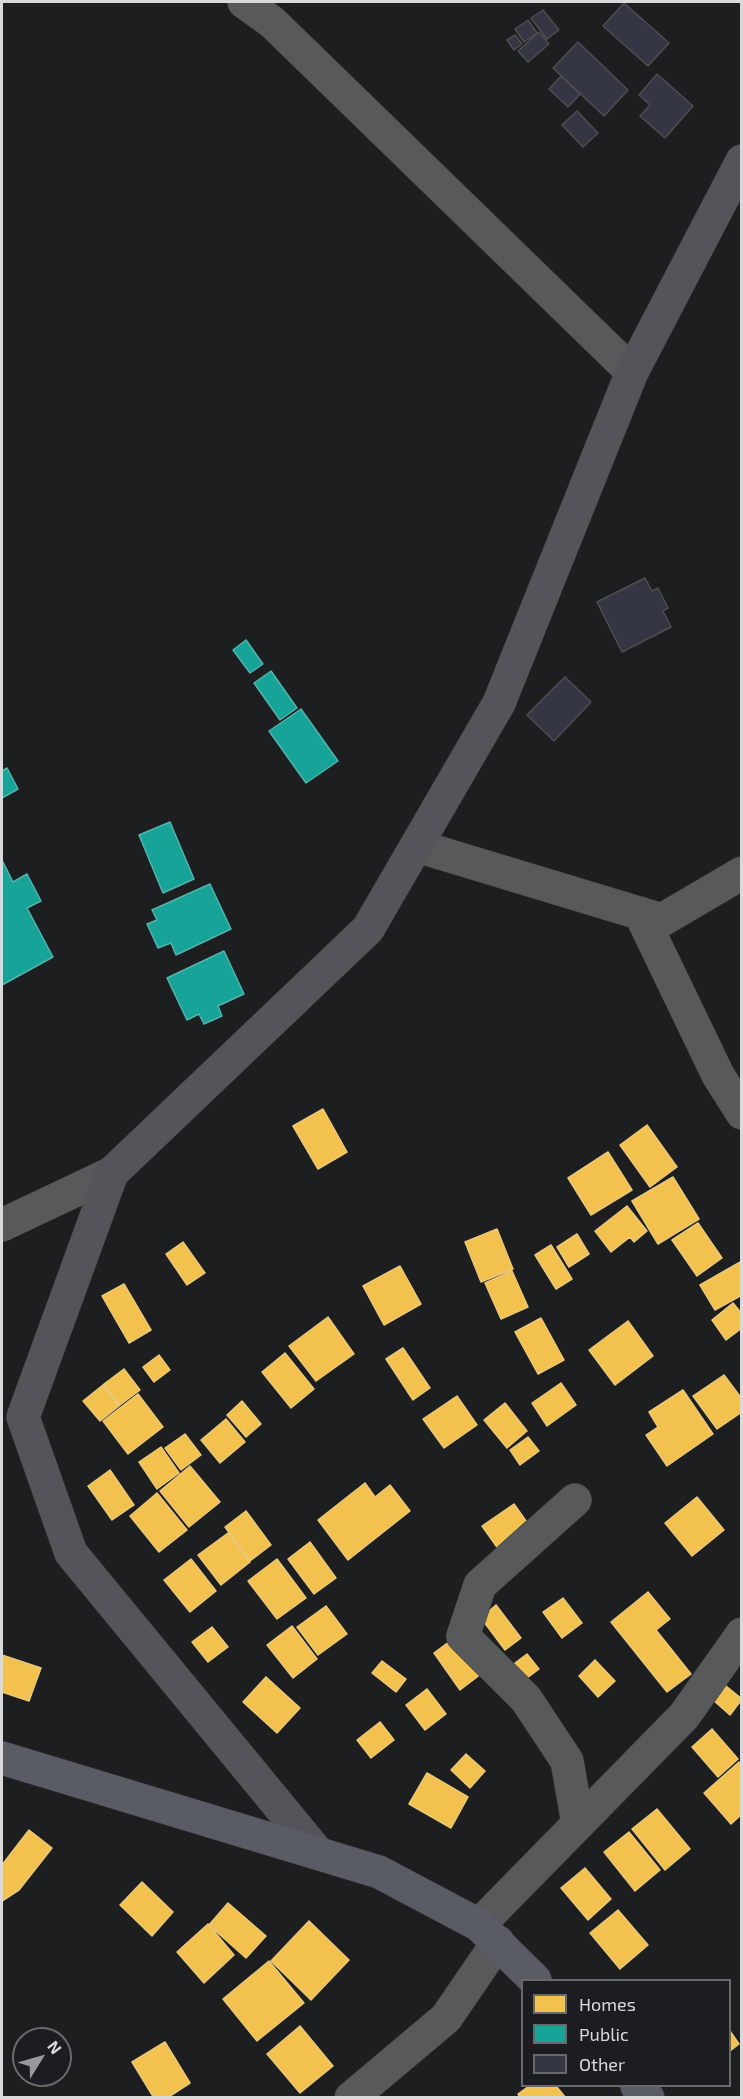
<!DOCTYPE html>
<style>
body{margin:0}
#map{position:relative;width:743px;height:2099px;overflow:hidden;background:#1d1e1f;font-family:"Exo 2",sans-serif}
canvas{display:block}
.frame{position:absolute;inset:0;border:3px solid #dadadc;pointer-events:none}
.legend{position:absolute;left:521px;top:1979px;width:210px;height:108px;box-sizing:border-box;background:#1c1d20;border:2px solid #68696b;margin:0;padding:8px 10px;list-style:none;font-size:18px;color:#dadadc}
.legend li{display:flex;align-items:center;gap:12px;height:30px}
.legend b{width:30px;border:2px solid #68696b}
.north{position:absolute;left:12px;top:2027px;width:60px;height:60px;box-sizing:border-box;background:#1c1d20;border:2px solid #68696b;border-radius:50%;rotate:53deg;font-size:16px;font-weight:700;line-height:24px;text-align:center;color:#dadadc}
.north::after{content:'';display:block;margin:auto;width:21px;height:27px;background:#98989a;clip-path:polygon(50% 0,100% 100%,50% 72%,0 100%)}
</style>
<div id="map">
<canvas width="743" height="2099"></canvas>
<div class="frame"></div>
<ul class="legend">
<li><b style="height:16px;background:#f2c14e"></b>Homes</li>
<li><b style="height:16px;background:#17a398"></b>Public</li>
<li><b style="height:16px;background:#343743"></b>Other</li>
</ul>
<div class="north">N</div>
</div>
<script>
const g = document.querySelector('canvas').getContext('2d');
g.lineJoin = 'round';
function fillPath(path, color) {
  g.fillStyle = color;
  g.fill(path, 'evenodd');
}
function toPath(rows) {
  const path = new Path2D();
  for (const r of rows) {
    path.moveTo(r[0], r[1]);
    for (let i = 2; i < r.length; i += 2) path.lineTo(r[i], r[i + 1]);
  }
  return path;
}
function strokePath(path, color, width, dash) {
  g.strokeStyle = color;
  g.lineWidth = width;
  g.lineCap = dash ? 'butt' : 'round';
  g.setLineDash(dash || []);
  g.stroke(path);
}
const homes = toPath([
 [323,1109,347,1152,318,1169,293,1126,323,1109],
 [647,1125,677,1167,650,1187,620,1145,647,1125],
 [608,1152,632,1190,591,1215,568,1178,608,1152],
 [673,1177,699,1219,658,1244,632,1201,673,1177],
 [627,1206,647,1231,634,1242,630,1237,611,1252,595,1231,627,1206],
 [698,1223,722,1258,697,1276,672,1240,698,1223],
 [497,1229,513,1269,481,1282,465,1242,497,1229],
 [577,1234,589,1254,569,1267,557,1247,577,1234],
 [183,1242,205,1273,187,1285,166,1254,183,1242],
 [551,1245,572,1279,556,1289,535,1255,551,1245],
 [742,1261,742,1295,715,1310,700,1285,742,1261],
 [400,1266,421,1304,384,1325,363,1286,400,1266],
 [512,1271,528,1307,501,1319,485,1283,512,1271],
 [124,1284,151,1330,129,1343,102,1296,124,1284],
 [733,1303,742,1314,742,1328,726,1340,712,1320,733,1303],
 [328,1317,354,1354,316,1381,289,1346,328,1317],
 [541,1318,564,1360,538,1374,515,1332,541,1318],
 [628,1321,653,1356,615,1385,589,1350,628,1321],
 [403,1348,430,1388,413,1400,386,1359,403,1348],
 [285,1353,314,1389,291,1408,262,1372,285,1353],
 [159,1355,170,1370,154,1382,143,1367,159,1355],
 [124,1369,140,1390,120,1405,104,1384,124,1369],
 [724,1375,742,1399,742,1412,717,1429,693,1396,724,1375],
 [561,1383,576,1405,547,1426,532,1403,561,1383],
 [103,1385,119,1406,100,1421,83,1401,103,1385],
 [683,1390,713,1434,667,1466,646,1435,658,1427,649,1412,683,1390],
 [138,1394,163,1427,128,1454,103,1421,138,1394],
 [457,1396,477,1425,444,1448,423,1419,457,1396],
 [242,1401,261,1424,246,1437,227,1415,242,1401],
 [505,1403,527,1431,507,1448,484,1420,505,1403],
 [226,1419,245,1442,220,1463,201,1440,226,1419],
 [185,1434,201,1455,181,1470,165,1448,185,1434],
 [528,1437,539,1451,520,1465,510,1450,528,1437],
 [161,1447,179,1473,157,1489,139,1462,161,1447],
 [190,1466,220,1502,189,1527,160,1491,190,1466],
 [110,1470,134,1505,112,1520,88,1486,110,1470],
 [365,1483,375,1497,390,1485,410,1511,348,1560,318,1520,365,1483],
 [157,1493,187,1530,159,1552,130,1516,157,1493],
 [697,1497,724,1530,692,1556,665,1523,697,1497],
 [514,1504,531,1528,499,1550,482,1526,514,1504],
 [246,1511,271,1545,250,1561,225,1527,246,1511],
 [228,1533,250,1562,221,1585,198,1555,228,1533],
 [310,1542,336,1578,314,1594,288,1559,310,1542],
 [191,1559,216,1591,190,1612,164,1580,191,1559],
 [277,1559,306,1598,277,1619,248,1581,277,1559],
 [648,1592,670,1619,656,1630,691,1674,667,1692,611,1622,648,1592],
 [563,1598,582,1623,562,1638,543,1612,563,1598],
 [496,1605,521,1638,505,1650,481,1618,496,1605],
 [326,1606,347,1634,318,1655,297,1627,326,1606],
 [292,1626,317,1659,293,1678,267,1645,292,1626],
 [212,1627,228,1647,208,1662,192,1642,212,1627],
 [454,1638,481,1674,460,1690,434,1653,454,1638],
 [527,1654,539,1669,523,1681,511,1666,527,1654],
 [2,1655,41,1668,29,1701,2,1692,2,1655],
 [595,1660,615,1681,598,1697,579,1676,595,1660],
 [382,1661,406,1679,396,1692,372,1673,382,1661],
 [266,1677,300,1708,277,1733,243,1702,266,1677],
 [726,1686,742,1699,730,1715,713,1700,726,1686],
 [427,1689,446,1714,425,1730,406,1705,427,1689],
 [380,1722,394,1740,371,1758,357,1740,380,1722],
 [712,1729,738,1759,718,1777,692,1747,712,1729],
 [466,1754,485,1771,470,1788,451,1770,466,1754],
 [739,1762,742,1765,742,1814,731,1824,704,1793,739,1762],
 [427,1773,468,1797,451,1828,409,1804,427,1773],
 [657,1809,690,1849,665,1870,632,1829,657,1809],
 [29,1830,52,1848,19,1890,2,1901,2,1865,29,1830],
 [629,1832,660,1870,635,1891,604,1852,629,1832],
 [585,1868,611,1899,588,1920,561,1888,585,1868],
 [142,1882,173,1912,152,1936,120,1905,142,1882],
 [228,1903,266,1936,246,1958,209,1925,228,1903],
 [618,1910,648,1945,620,1969,590,1933,618,1910],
 [309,1921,349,1960,311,2000,271,1961,309,1921],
 [208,1924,234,1955,204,1983,177,1952,208,1924],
 [269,1961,304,2003,257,2041,223,1999,269,1961],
 [300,2026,333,2066,300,2093,267,2054,300,2026],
 [730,2031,739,2044,730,2051,730,2031],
 [165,2042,190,2083,167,2098,154,2098,132,2062,165,2042],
 [529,2086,556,2086,566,2098,520,2098,518,2094,529,2086]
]);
const public = toPath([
 [246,640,263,664,250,673,233,650,246,640],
 [271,671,297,708,280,720,254,683,271,671],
 [301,709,338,761,306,783,269,731,301,709],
 [7,768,18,789,2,798,2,771,7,768],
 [170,822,194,879,163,893,139,835,170,822],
 [2,860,13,882,27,874,41,901,27,908,53,957,2,985,2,860],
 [210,884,231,929,176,955,171,943,158,948,147,924,157,920,152,910,210,884],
 [224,951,244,994,218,1006,222,1016,204,1024,199,1014,187,1020,167,978,224,951]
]);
const building = toPath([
 [624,3,669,43,648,66,603,26,624,3],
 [543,10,559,30,547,39,531,18,543,10],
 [528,20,537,33,524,42,515,29,528,20],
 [539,32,549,44,528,62,518,51,539,32],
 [515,35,522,44,514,50,507,40,515,35],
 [578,42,628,90,604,116,553,68,578,42],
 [657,74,693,106,665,138,640,116,650,105,639,95,657,74],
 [561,76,580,94,568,107,549,89,561,76],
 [577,111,598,133,583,147,562,125,577,111],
 [645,578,652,591,658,588,668,608,663,611,671,627,622,652,597,602,645,578],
 [565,677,591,702,554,741,527,715,565,677]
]);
const minor = toPath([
 [244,2,272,22,632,372],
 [417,846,662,920,742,873],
 [640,913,718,1075,742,1113],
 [2,1225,112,1173],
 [575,1500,480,1585,463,1636,526,1699,567,1761,578,1824],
 [479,1925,684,1716,742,1634],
 [351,2098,446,2018,498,1942]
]);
const major = toPath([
 [317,1852,71,1553,23,1417,112,1173,368,929,499,703,632,372,742,161]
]);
const highway = toPath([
 [2,1758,379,1872,479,1925,535,1980],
 [637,2086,648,2098]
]);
fillPath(homes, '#f2c14e');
strokePath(homes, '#ebc879', 1.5);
fillPath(public, '#17a398');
strokePath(public, '#52b4ac', 1.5);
fillPath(building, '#343743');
strokePath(building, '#4d4e4f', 1.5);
strokePath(minor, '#393a3a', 34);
strokePath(major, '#393a3a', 34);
strokePath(highway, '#393a3a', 34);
strokePath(minor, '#58595a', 33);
strokePath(major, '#53555a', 33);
strokePath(highway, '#595c65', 33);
</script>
